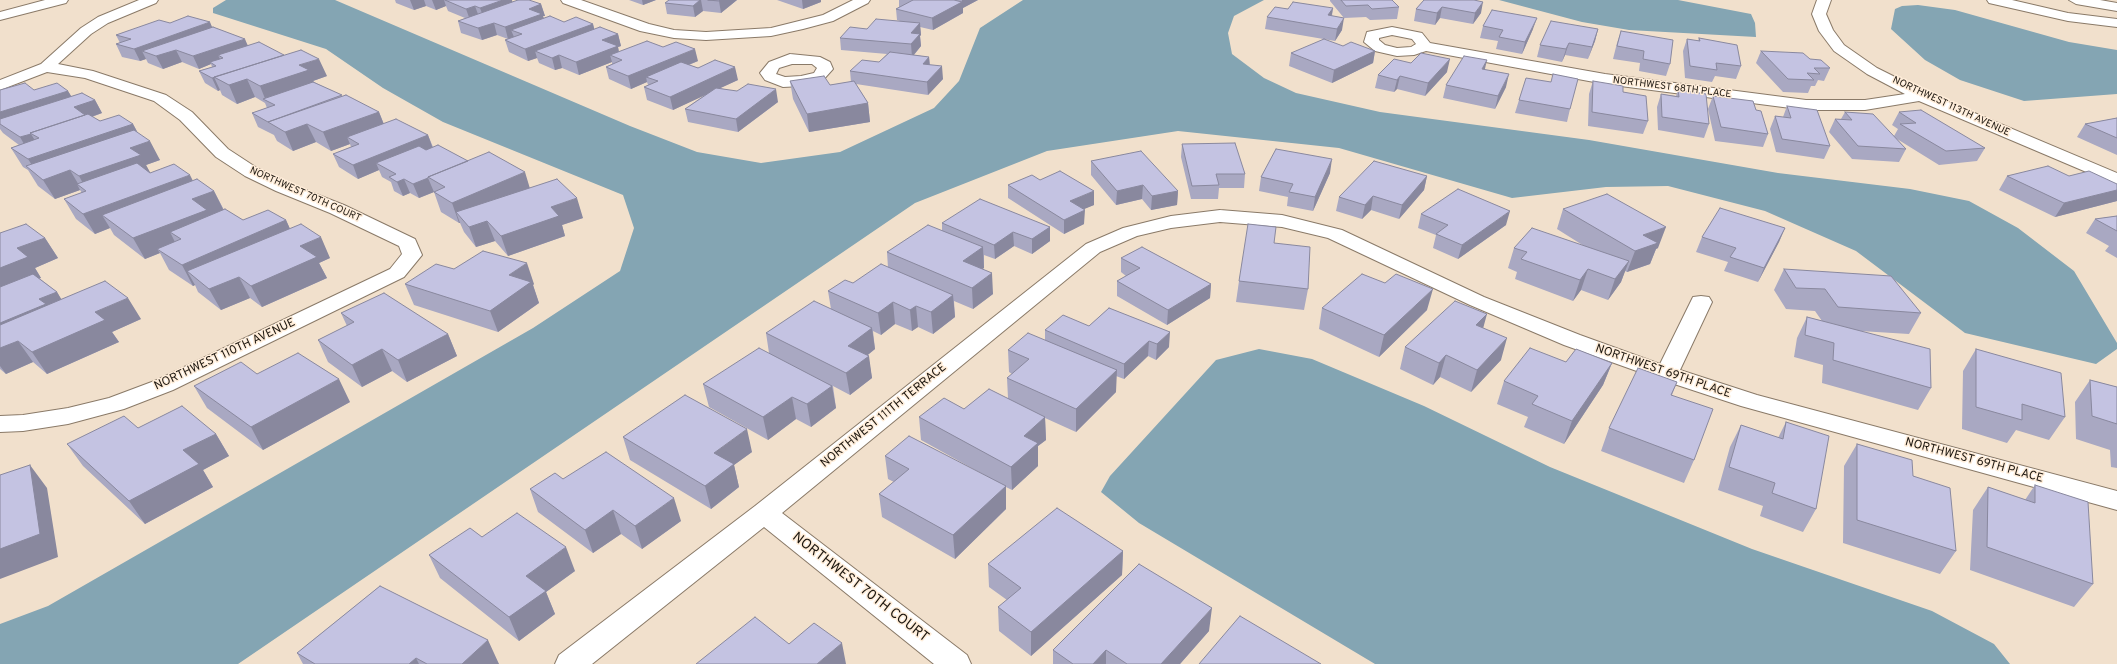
<!DOCTYPE html>
<style>
body{margin:0}
canvas{display:block;background:#f1e0cc}
</style>
<canvas width="2117" height="664"></canvas>
<script>
const g = document.querySelector('canvas').getContext('2d');
g.lineJoin = 'round';
function fillPath(path, color) {
  g.fillStyle = color;
  g.fill(path, 'evenodd');
}
function toPath(rows) {
  const path = new Path2D();
  for (const r of rows) {
    path.moveTo(r[0], r[1]);
    for (let i = 2; i < r.length; i += 2) path.lineTo(r[i], r[i + 1]);
  }
  return path;
}
function strokePath(path, color, width, dash) {
  g.strokeStyle = color;
  g.lineWidth = width;
  g.lineCap = dash ? 'butt' : 'round';
  g.setLineDash(dash || []);
  g.stroke(path);
}
function drawText(font, color, halo, rows, align = 'center') {
  g.font = font + ' Overpass,sans-serif';
  g.lineWidth = 3;
  g.setLineDash([]);
  g.textBaseline = 'middle';
  g.strokeStyle = halo;
  g.fillStyle = color;
  for (const [text, x, y, turn = 0] of rows) {
    g.save();
    g.translate(x, y);
    g.rotate((+turn || 0) * Math.PI / 180);
    g.textAlign = isNaN(turn) ? turn : align;
    if (halo) g.strokeText(text, 0, 0);
    g.fillText(text, 0, 0);
    g.restore();
  }
}
const water = toPath([
 [226,0,335,0,630,126,697,152,761,163,840,152,934,108,959,81,980,28,1023,0,1264,0,1234,16,1228,33,1232,54,1264,78,1296,93,1380,112,1589,140,1778,173,1910,189,1969,201,2018,228,2074,271,2117,343,2117,349,2096,364,1965,333,1856,251,1765,211,1668,186,1606,187,1512,198,1339,148,1178,131,1047,151,915,203,238,664,0,664,0,624,48,606,533,328,620,271,634,228,623,195,443,122,383,88,326,49,213,13,213,8],
 [1499,0,1678,0,1751,14,1755,23,1756,37,1629,30,1582,22],
 [1918,5,1955,10,2069,42,2117,50,2117,94,2024,101,1960,80,1925,60,1891,29,1895,9,1902,6],
 [1259,349,1312,359,1424,406,1550,467,1752,549,1932,611,1994,644,2010,664,1375,664,1139,523,1101,492,1110,476,1216,360]
]);
const minor = toPath([
 [139,0,158,0,156,3,108,23,91,34,58,64,93,71,166,95,192,112,228,149,257,168,288,183,344,205,415,239,422,255,404,277,173,390,124,409,68,424,23,431,0,432,0,416,23,415,68,408,109,398,157,380,390,269,402,254,399,246,330,213,276,191,245,176,216,157,180,120,154,101,85,78,47,72,0,90,0,80,41,64,81,28,98,17,139,0],
 [561,0,581,0,649,24,674,30,706,32,771,28,823,15,853,0,870,0,868,3,833,21,803,29,771,36,706,40,674,38,640,31,563,3,561,0],
 [1817,0,1831,0,1826,14,1833,30,1844,45,1877,68,1927,93,2117,173,2117,185,1919,101,1865,110,1806,110,1605,84,1426,51,1414,55,1397,56,1375,51,1364,42,1367,32,1392,27,1422,33,1430,43,1605,74,1806,100,1865,100,1905,94,1867,74,1834,51,1819,31,1812,14,1817,0],
 [1392,35,1412,39,1416,44,1411,47,1397,48,1385,45,1379,40,1379,38,1392,35],
 [1987,0,2012,0,2068,13,2117,19,2117,27,2068,21,1989,3,1987,0],
 [2069,0,2100,0,2117,3,2117,11,2076,4,2069,0],
 [790,54,820,57,830,62,833,69,824,79,802,86,783,87,765,80,760,73,769,62,790,54],
 [792,64,812,64,817,68,814,73,801,76,785,77,776,74,779,68,792,64],
 [1220,210,1282,215,1342,230,1484,297,1580,335,1660,364,1693,297,1701,296,1709,297,1712,302,1680,370,1757,395,2117,491,2117,510,1741,406,1659,379,1564,345,1470,305,1328,238,1282,227,1220,222,1171,228,1137,236,1100,252,782,513,967,655,971,664,934,664,764,527,592,664,555,664,559,655,755,506,1086,244,1123,228,1171,216,1220,210]
]);
const major = toPath([
 [45,0,68,0,66,3,0,20,0,12,45,0]
]);
const wall = toPath([
 [395,0,512,0,512,2,541,4,545,16,543,16,544,19,564,22,593,24,594,29,618,34,621,46,618,47,619,52,698,61,689,65,738,80,720,88,778,102,738,132,688,122,685,109,706,94,673,110,647,100,644,87,648,85,647,82,631,89,609,79,606,67,612,64,612,62,579,75,562,68,555,70,539,63,537,58,528,61,509,52,505,40,508,39,497,35,482,40,461,33,458,21,465,18,448,11,446,6,436,10,426,6,414,10,396,3],
 [629,0,656,0,643,5],
 [669,0,737,0,721,13,703,11,695,17,667,14,665,3],
 [777,0,821,0,821,2,803,9],
 [899,0,978,0,963,8,963,13,933,30,920,27,921,35,920,36,921,46,914,55,929,57,930,65,943,79,928,95,856,84,868,103,870,122,809,132,793,99,790,81,830,85,851,82,850,71,879,62,887,54,841,50,840,38,867,29,900,21,897,20,896,9,899,7],
 [1330,0,1392,0,1399,7,1397,19,1370,20,1366,17,1344,18,1330,1],
 [1424,0,1481,13,1473,24,1440,18,1435,25,1414,21,1416,9],
 [1333,8,1332,16,1342,30,1335,41,1265,29,1267,17,1288,9],
 [170,23,212,28,248,45,327,76,313,81,314,82,342,96,379,112,384,124,428,135,433,147,468,161,530,188,583,218,562,225,565,236,508,256,495,241,476,247,464,232,460,223,459,223,441,212,434,192,419,198,410,193,403,196,394,191,391,182,382,177,379,170,358,179,339,167,333,154,351,147,350,144,331,151,316,142,293,151,277,141,274,135,258,127,252,113,267,108,265,103,255,97,237,104,222,95,220,90,218,91,205,83,199,71,212,67,211,64,199,69,182,62,163,69,148,63,146,59,140,61,122,57,116,44,120,43,116,35],
 [1483,26,1533,29,1522,54,1496,49,1498,41,1480,38],
 [1598,29,1595,41,1588,59,1565,55,1562,62,1537,57,1540,45],
 [1621,31,1670,64,1666,76,1639,71,1640,63,1613,59,1617,43],
 [1699,38,1741,66,1736,79,1715,76,1712,82,1685,78,1683,51,1687,39,1698,41],
 [1343,46,1375,51,1373,63,1332,83,1289,66,1291,53],
 [1761,51,1810,59,1830,68,1824,81,1818,80,1815,86,1811,86,1808,93,1783,92,1756,63],
 [1447,72,1425,96,1397,89,1394,92,1375,88,1378,75],
 [1593,81,1623,92,1648,121,1643,134,1588,126,1589,94],
 [1551,82,1570,109,1567,122,1515,113,1519,100],
 [1446,85,1506,87,1495,109,1443,98],
 [0,90,34,90,68,91,71,96,95,100,102,113,92,117,100,121,133,124,138,133,160,160,146,165,150,173,193,181,214,191,224,210,243,220,286,220,290,229,330,258,319,263,327,278,262,307,250,298,221,310,198,292,195,285,193,286,169,270,160,253,145,259,114,235,110,228,95,234,76,219,64,199,82,193,80,190,55,199,38,186,28,170,23,167,11,148,19,145,3,133,0,129],
 [1678,90,1709,124,1704,138,1658,130,1657,107,1661,94,1676,96],
 [1713,96,1756,110,1768,134,1763,147,1715,141,1708,109],
 [1787,106,1830,146,1824,159,1776,152,1770,129,1775,116,1783,117],
 [1845,112,1894,136,1898,129,1892,125,1899,112,1985,148,1977,161,1939,165,1897,139,1906,149,1899,162,1852,159,1829,132,1835,119,1841,119],
 [2117,118,2117,155,2077,137,2085,124],
 [1182,144,1245,174,1244,188,1219,188,1218,199,1191,199,1181,157],
 [1091,161,1178,191,1177,205,1151,210,1142,199,1116,205,1091,175],
 [1330,173,1313,211,1287,206,1288,197,1259,191,1261,177],
 [1427,176,1424,190,1399,219,1371,210,1362,219,1336,211,1339,197],
 [2007,176,2069,176,2117,184,2117,201,2055,217,1999,190],
 [1040,180,1094,205,1083,209,1084,224,1064,234,1008,198,1008,185],
 [1563,209,1658,248,1656,249,1650,264,1627,272,1625,271,1621,282,1608,300,1581,290,1573,301,1515,279,1517,272,1508,268,1514,248,1584,246,1557,229],
 [1421,214,1506,225,1458,259,1433,248,1436,235,1418,228],
 [2117,216,2117,258,2105,251,2109,246,2086,233,2095,219],
 [942,223,1050,227,1050,241,1032,254,1014,246,995,259,984,255,984,268,982,269,993,294,973,309,954,301,955,317,933,334,918,327,912,331,895,324,881,335,873,331,875,349,868,355,872,378,850,395,833,386,836,408,811,427,796,419,768,440,709,407,703,384,769,353,766,333,831,309,828,291,853,283,888,268,887,252,942,231],
 [1785,228,1779,242,1758,282,1724,271,1728,262,1696,252,1702,237],
 [0,233,45,238,58,258,35,268,41,278,39,278,57,292,61,299,141,319,112,332,119,342,47,374,33,362,6,374,0,369],
 [1274,243,1308,289,1304,310,1236,302,1239,281],
 [1121,258,1211,284,1210,298,1167,325,1117,296,1117,281,1126,276,1121,272],
 [454,269,534,284,533,285,539,303,498,332,414,305,405,284],
 [1784,269,1921,313,1909,334,1860,331,1931,388,1918,410,1822,383,1823,365,1794,357,1797,338,1807,317,1822,321,1815,311,1786,309,1774,290],
 [1109,308,1169,347,1156,360,1148,356,1124,379,1116,376,1116,392,1076,432,1045,418,1046,440,1038,446,1038,466,1012,490,1006,487,1006,509,955,559,882,517,879,494,894,482,888,479,885,456,986,476,921,440,919,417,964,409,1008,398,1007,378,1012,374,1009,372,1008,350,1045,340,1045,330,1089,326],
 [1322,308,1427,310,1379,357,1319,329],
 [341,313,448,334,457,356,407,382,392,371,362,387,328,362,318,340,347,326],
 [1483,328,1501,360,1471,392,1440,377,1433,385,1400,369,1405,347],
 [1976,349,2065,417,2049,440,2016,430,2007,443,1962,429,1963,371],
 [1566,362,1612,363,1603,385,1564,444,1524,427,1528,417,1497,404,1504,381],
 [257,374,350,402,263,450,207,408,194,386],
 [2090,380,2117,387,2117,468,2111,467,2110,450,2076,439,2075,402],
 [1677,382,1672,395,1694,460,1684,483,1601,451,1609,428],
 [1786,422,1816,509,1803,532,1760,516,1763,506,1718,490,1730,447,1741,425,1778,438],
 [138,428,216,434,229,456,203,470,213,487,145,524,83,466,67,444],
 [623,437,752,452,734,465,739,487,711,509,630,460],
 [1857,444,1913,476,1956,551,1940,574,1843,543,1844,466],
 [563,479,681,521,642,549,621,534,593,553,538,512,530,489],
 [2035,485,2093,584,2074,607,1970,570,1973,510,1988,487,2025,500],
 [482,537,575,571,546,592,555,614,519,641,440,578,429,555],
 [1123,551,1122,575,1031,656,999,631,998,607,1007,600,989,587,988,564],
 [380,586,499,664,303,664,297,653],
 [1209,631,1180,664,1053,664,1053,650]
]);
const shadedWall = toPath([
 [410,0,424,0,426,6,414,10],
 [432,0,444,0,446,6,436,10],
 [503,0,512,0,514,9,484,19,480,8],
 [642,0,656,0,643,5],
 [700,0,701,0,703,11,695,17,693,6],
 [720,0,737,0,721,13,719,1],
 [802,0,821,0,821,2,803,9],
 [962,0,978,0,963,8,963,13,933,30,932,18,962,2],
 [1483,2,1481,13,1473,24,1475,13],
 [541,4,545,16,543,16,546,25,511,30,514,37,508,39,505,27,529,9],
 [475,6,479,17,470,20,466,9],
 [1442,7,1440,18,1435,25,1437,13],
 [1333,8,1331,19,1328,15],
 [1344,18,1342,30,1335,41,1337,29],
 [1537,18,1533,29,1522,54,1525,42],
 [210,22,215,34,142,51,146,59,140,61,134,49],
 [494,23,497,35,482,40,478,28],
 [920,23,921,35,920,36,921,46,912,57,911,44,911,33],
 [593,24,596,36,535,51,537,58,528,61,525,49],
 [1598,29,1595,41,1588,59],
 [618,34,621,46,618,47,620,58,610,55,612,62,579,75,576,62,602,40],
 [245,39,250,51,223,58,218,55,221,61,210,62,211,64,199,69,193,56],
 [1569,43,1565,55,1562,62,1566,49],
 [695,49,698,61,653,79,646,77,647,82,631,89,628,76],
 [176,50,182,62,163,69,156,56],
 [1375,51,1373,63,1332,83,1334,70],
 [284,55,247,79,255,97,237,104,229,85,214,77,220,90,218,91,212,78],
 [559,55,562,68,555,70,552,58],
 [929,57,930,69,923,64],
 [319,59,327,76,313,81,316,88,266,101,260,86,299,65],
 [1450,59,1447,72,1425,96,1428,83],
 [1487,60,1484,73,1482,69],
 [942,66,943,79,928,95,927,82],
 [735,67,738,80,673,110,670,97],
 [1509,74,1506,87,1495,109,1498,96],
 [1400,76,1397,89,1394,92,1397,80],
 [776,89,778,102,738,132,736,119],
 [68,91,76,104,0,124,0,112],
 [95,100,102,113,88,118,74,107],
 [868,103,870,122,809,132,807,114],
 [379,112,386,130,347,137,350,144,331,151,323,132],
 [133,124,143,143,39,176,28,159],
 [307,124,316,142,293,151,285,132],
 [31,134,39,147,28,151,20,137],
 [428,135,433,149,376,163,379,170,358,179,353,165],
 [150,141,160,160,146,165,151,174,90,196,79,176,130,148],
 [1332,159,1330,173,1313,211,1315,197],
 [70,170,80,187,77,184,80,190,55,199,43,180],
 [525,172,531,192,456,212,460,223,459,223,452,203],
 [190,175,200,195,102,215,110,228,95,234,83,214],
 [1427,176,1424,190,1399,219,1402,205],
 [428,178,434,192,419,198,413,184],
 [404,179,410,193,403,196,397,182],
 [1143,185,1142,199,1116,205,1117,191],
 [2117,190,2117,201,2055,217,2064,203],
 [214,191,224,211,181,239,170,232,177,246,157,249,160,253,145,259,133,238,192,199],
 [1094,191,1094,205,1070,215,1070,201],
 [1178,191,1177,205,1151,210,1152,196],
 [1373,196,1371,210,1362,219,1365,205],
 [577,198,583,218,562,225,565,236,508,256,501,236,551,207],
 [1085,210,1084,224,1064,234,1064,220],
 [1510,211,1506,225,1458,259,1462,245],
 [286,220,295,240,187,271,195,285,193,286,182,265],
 [487,221,495,241,476,247,469,227],
 [1050,227,1050,241,1032,254,1032,239],
 [1666,227,1658,248,1656,249,1650,264,1627,272,1635,251,1643,235],
 [1785,228,1779,242,1758,282,1764,268],
 [1013,232,1014,246,995,259,994,245],
 [321,237,330,258,319,263,327,278,262,307,251,286,300,246],
 [45,238,58,258,35,268,41,278,0,294,0,268,17,248],
 [983,247,984,268,964,282,963,261],
 [1629,261,1621,282,1608,300,1615,279],
 [527,263,534,284,533,285,539,303,498,332,490,311,509,275],
 [1588,269,1581,290,1573,301,1580,280],
 [992,273,993,294,973,309,972,288],
 [239,277,250,298,221,310,209,289],
 [1211,284,1210,298,1167,325,1168,310],
 [1433,289,1427,310,1379,357,1384,335],
 [57,292,66,307,0,343,0,323,39,299],
 [953,295,955,317,933,334,931,312],
 [128,298,141,319,112,332,119,342,47,374,32,352,95,312],
 [893,302,895,324,881,335,878,313],
 [916,306,918,327,912,331,910,310],
 [1487,314,1481,336,1476,325],
 [872,328,875,349,851,368,848,346],
 [1170,332,1169,347,1156,360,1157,344],
 [448,334,457,356,407,382,398,360],
 [1507,338,1501,360,1471,392,1477,370],
 [18,341,33,362,6,374,0,366,0,348],
 [1149,341,1148,356,1124,379,1124,364],
 [382,349,392,371,362,387,352,365],
 [1446,355,1440,377,1433,385,1439,363],
 [869,356,872,378,850,395,846,373],
 [1612,363,1603,385,1564,444,1572,421],
 [1117,370,1116,392,1076,432,1076,409],
 [339,379,350,402,263,450,251,427],
 [832,386,836,408,811,427,807,404],
 [792,397,796,419,768,440,763,417],
 [1045,417,1046,440,1038,446,1038,466,1012,490,1011,467,1024,436],
 [747,429,752,452,734,465,739,487,711,509,705,486,714,453],
 [216,434,229,456,203,470,213,487,145,524,129,501,183,450],
 [30,465,47,488,58,557,0,579,0,549],
 [1006,486,1006,509,955,559,953,535],
 [674,498,681,521,642,549,635,526],
 [613,510,621,534,593,553,585,530],
 [566,547,575,571,546,592,555,614,519,641,509,617,526,576],
 [1123,551,1122,575,1031,656,1031,632],
 [1212,608,1209,631,1180,664,1161,664],
 [488,640,499,664,462,664],
 [842,643,846,664,817,664],
 [1106,650,1106,664,1093,664],
 [416,658,419,664,409,664]
]);
const building = toPath([
 [445,0,503,0,480,8,475,6,466,9,445,0],
 [518,0,529,0,541,4,529,9,542,14,505,27,494,23,478,28,458,21,518,0],
 [669,0,700,0,693,6,665,3,669,0],
 [708,0,720,0,719,1,708,0],
 [913,0,954,0,962,2,932,18,896,9,913,0],
 [1341,0,1392,0,1399,7,1372,9,1368,5,1346,6,1341,0],
 [1424,0,1474,0,1483,2,1475,13,1442,7,1437,13,1416,9,1424,0],
 [1293,2,1333,8,1328,15,1344,18,1337,29,1267,17,1275,7,1288,9,1293,2],
 [1492,10,1537,18,1525,42,1499,37,1503,30,1483,26,1492,10],
 [188,16,210,22,134,49,116,44,131,39,116,35,159,20,170,23,188,16],
 [550,16,564,22,576,17,593,24,525,49,505,40,522,34,511,30,550,16],
 [876,19,920,23,911,33,920,34,911,44,840,38,850,27,867,29,876,19],
 [1551,21,1598,29,1592,47,1569,43,1566,49,1540,45,1551,21],
 [213,27,245,39,193,56,176,50,156,56,142,51,213,27],
 [600,27,618,34,602,40,618,46,576,62,559,55,552,58,535,51,600,27],
 [1621,31,1673,40,1670,64,1643,59,1644,51,1617,46,1621,31],
 [1699,38,1737,45,1741,66,1716,63,1717,70,1690,66,1687,39,1700,41,1699,38],
 [1324,39,1343,46,1351,42,1375,51,1334,70,1291,53,1324,39],
 [647,41,663,47,676,42,695,49,628,76,606,67,622,60,610,55,647,41],
 [259,42,284,55,212,78,199,71,216,66,210,62,223,58,218,55,259,42],
 [301,50,319,59,299,65,309,70,260,86,247,79,229,85,214,77,301,50],
 [1761,51,1803,53,1810,59,1821,60,1830,68,1814,68,1820,74,1807,73,1814,80,1788,79,1761,51],
 [890,52,929,57,923,64,942,66,927,82,850,71,862,60,879,62,890,52],
 [1421,53,1450,59,1428,83,1400,76,1397,80,1378,75,1394,59,1411,63,1421,53],
 [1464,56,1487,60,1482,69,1509,74,1498,96,1446,85,1464,56],
 [715,60,735,67,670,97,644,87,658,81,646,77,681,62,698,68,715,60],
 [1553,74,1578,79,1570,109,1519,100,1526,78,1551,82,1553,74],
 [824,76,830,85,854,81,868,103,807,114,790,81,824,76],
 [1593,81,1623,86,1623,92,1646,96,1648,121,1592,112,1593,81],
 [313,82,342,95,268,122,252,113,275,105,263,99,313,82],
 [25,83,34,90,57,83,68,91,0,112,0,90,25,83],
 [748,84,776,89,736,119,685,109,716,88,737,91,748,84],
 [1678,90,1706,94,1709,124,1662,117,1661,94,1679,97,1678,90],
 [82,93,95,100,74,107,85,115,30,133,31,134,20,137,0,124,0,119,82,93],
 [346,95,379,112,323,132,307,124,285,132,268,122,346,95],
 [1713,96,1753,101,1756,110,1761,111,1768,134,1721,127,1713,96],
 [1787,106,1817,110,1830,146,1782,139,1775,116,1791,118,1787,106],
 [1921,110,1985,148,1946,151,1900,124,1916,123,1899,112,1921,110],
 [1845,112,1873,114,1906,149,1858,146,1835,119,1852,120,1845,112],
 [88,114,100,121,119,115,133,124,28,159,11,148,39,138,30,133,88,114],
 [2117,118,2117,138,2085,124,2117,118],
 [396,119,428,135,353,165,333,154,359,144,347,137,396,119],
 [134,130,150,141,130,148,141,155,79,176,70,170,43,180,26,166,134,130],
 [1235,143,1245,174,1216,174,1219,185,1192,186,1182,144,1235,143],
 [438,145,468,161,428,177,428,178,413,184,404,179,397,182,389,177,396,174,376,163,419,146,426,150,438,145],
 [1276,149,1332,159,1315,197,1289,192,1293,184,1261,177,1276,149],
 [1141,151,1178,191,1152,196,1143,185,1117,191,1091,161,1141,151],
 [489,152,525,172,452,203,434,192,445,187,428,177,489,152],
 [1374,161,1427,176,1402,205,1373,196,1365,205,1339,197,1374,161],
 [137,163,150,173,174,164,190,175,83,214,64,199,86,191,77,184,137,163],
 [2048,166,2069,176,2089,171,2117,184,2117,190,2064,203,2007,176,2048,166],
 [1060,171,1094,191,1070,201,1085,210,1064,220,1008,185,1032,175,1040,180,1060,171],
 [197,179,214,191,192,199,207,210,133,238,102,215,197,179],
 [557,179,577,198,551,207,559,216,501,236,487,221,469,227,456,212,557,179],
 [1458,189,1510,211,1462,245,1436,234,1448,225,1421,214,1458,189],
 [1607,194,1666,227,1643,235,1658,243,1635,251,1563,209,1607,194],
 [980,199,1050,227,1032,239,1013,232,994,245,942,223,980,199],
 [1720,208,1785,228,1764,268,1730,257,1736,248,1702,237,1720,208],
 [225,209,243,220,268,210,286,220,182,265,157,249,181,239,170,232,225,209],
 [2117,216,2117,231,2095,219,2117,216],
 [26,224,45,238,17,248,28,257,0,268,0,233,26,224],
 [301,224,321,237,300,246,317,257,251,286,239,277,209,289,187,271,301,224],
 [1248,224,1276,227,1274,243,1310,247,1308,289,1239,281,1248,224],
 [928,225,983,247,963,261,992,273,972,288,887,252,928,225],
 [1532,228,1629,261,1615,279,1588,269,1580,280,1521,259,1527,252,1514,248,1532,228],
 [1142,247,1211,284,1168,310,1117,281,1140,268,1121,258,1142,247],
 [483,251,527,263,509,275,531,282,490,311,405,284,436,264,454,269,483,251],
 [881,264,953,295,931,312,916,306,910,310,893,302,878,313,828,291,845,280,853,283,881,264],
 [1784,269,1891,276,1921,313,1838,307,1825,289,1796,288,1784,269],
 [33,274,57,292,39,299,46,304,0,323,0,287,33,274],
 [1362,274,1385,283,1396,274,1433,289,1384,335,1322,308,1362,274],
 [105,281,128,298,95,312,105,320,32,352,18,341,0,348,0,325,105,281],
 [384,293,448,334,398,360,382,349,352,365,318,340,354,322,341,313,384,293],
 [814,301,872,328,848,346,869,356,846,373,766,333,814,301],
 [1455,301,1487,314,1476,325,1507,338,1477,370,1446,355,1439,363,1405,347,1455,301],
 [1109,308,1170,332,1157,344,1149,341,1124,364,1045,330,1063,315,1089,326,1109,308],
 [1807,317,1930,349,1931,388,1833,360,1834,343,1805,335,1807,317],
 [1028,333,1117,370,1076,409,1007,378,1029,359,1008,350,1028,333],
 [759,348,832,386,807,404,792,397,763,417,703,384,759,348],
 [1530,348,1566,362,1576,349,1612,363,1572,421,1532,404,1538,396,1504,381,1530,348],
 [1976,349,2061,373,2065,417,2022,404,2022,420,1976,407,1976,349],
 [298,353,339,379,251,427,194,386,241,362,257,374,298,353],
 [1638,368,1677,382,1671,395,1713,409,1694,460,1609,428,1638,368],
 [2090,380,2117,387,2117,424,2092,416,2090,380],
 [989,389,1045,417,1024,436,1038,443,1011,467,919,417,944,398,964,409,989,389],
 [685,395,747,429,714,453,734,464,705,486,623,437,685,395],
 [182,406,216,434,183,450,199,464,129,501,67,444,124,416,138,428,182,406],
 [1786,422,1829,436,1816,509,1772,493,1775,483,1729,467,1741,425,1783,439,1786,422],
 [909,436,1006,486,953,535,879,494,909,469,885,456,909,436],
 [1857,444,1912,460,1913,476,1950,488,1956,551,1857,520,1857,444],
 [606,452,674,498,635,526,613,510,585,530,530,489,555,473,563,479,606,452],
 [30,465,40,534,0,549,0,475,30,465],
 [2035,485,2088,502,2093,584,1987,547,1988,487,2035,503,2035,485],
 [1057,508,1123,551,1031,632,998,607,1021,588,988,564,1057,508],
 [517,513,566,547,526,576,546,591,509,617,429,555,470,528,482,537,517,513],
 [1139,564,1212,608,1161,664,1127,664,1106,650,1093,664,1073,664,1053,650,1139,564],
 [380,586,488,640,462,664,427,664,416,658,409,664,315,664,297,653,380,586],
 [1240,616,1321,664,1199,664,1240,616],
 [755,617,789,644,814,623,842,643,817,664,696,664,755,617]
]);
const farStreetnames = [
 ["NORTHWEST 68TH PLACE",1672,88,7],
 ["NORTHWEST 113TH AVENUE",1951,107,25],
 ["NORTHWEST 70TH COURT",305,195,24]
];
const streetNames = [
 ["NORTHWEST 110TH AVENUE",225,355,-25],
 ["NORTHWEST 69TH PLACE",1663,372,19],
 ["NORTHWEST 111TH TERRACE",884,416,-39],
 ["NORTHWEST 69TH PLACE",1974,461,15]
];
const nearStreetnames = [
 ["NORTHWEST 70TH COURT",860,588,38]
];
fillPath(water, '#84a5b3');
strokePath(minor, '#8a7a68', 2);
strokePath(major, '#8a7a68', 2);
fillPath(minor, '#fff');
fillPath(major, '#fff');
fillPath(wall, '#a9a8c2');
fillPath(shadedWall, '#89889e');
fillPath(building, '#c4c3e2');
strokePath(building, '#89889e', 1);
drawText('10px', '#1c160f', '#ffedd9', farStreetnames);
drawText('12px', '#1c160f', '#ffedd9', streetNames);
drawText('14px', '#1c160f', '#ffedd9', nearStreetnames);
</script>
